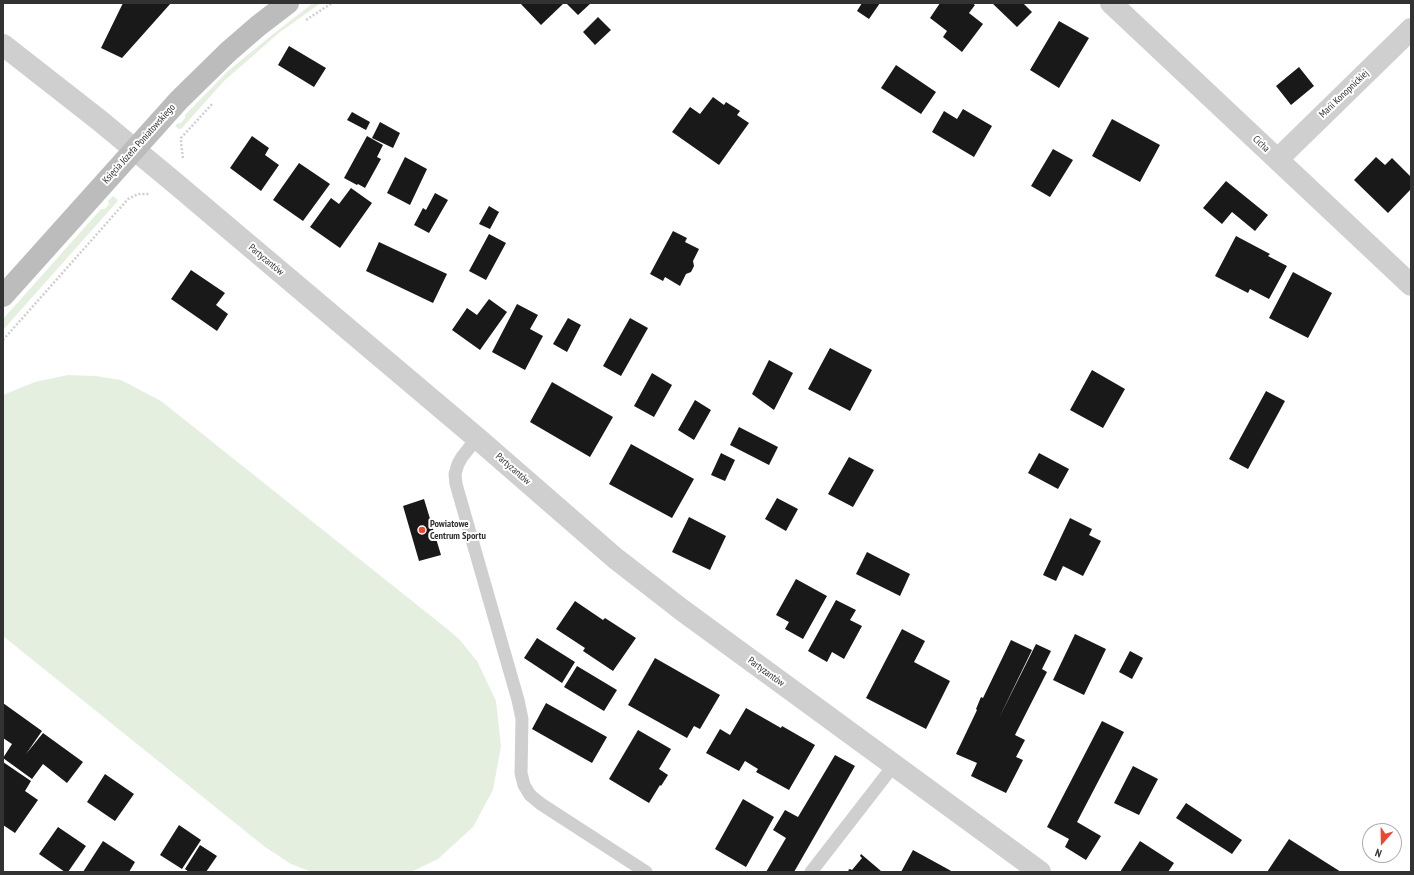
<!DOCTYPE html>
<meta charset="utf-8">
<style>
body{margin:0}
#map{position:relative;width:1414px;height:875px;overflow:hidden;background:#fff;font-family:"PT Sans Narrow",sans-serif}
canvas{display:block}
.frame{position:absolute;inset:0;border:4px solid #323232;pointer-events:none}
.north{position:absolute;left:1362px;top:823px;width:40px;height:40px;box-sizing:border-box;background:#fff;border:1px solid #adadad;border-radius:50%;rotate:200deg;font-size:11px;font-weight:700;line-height:16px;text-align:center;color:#323232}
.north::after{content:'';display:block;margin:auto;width:14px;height:18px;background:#ee462f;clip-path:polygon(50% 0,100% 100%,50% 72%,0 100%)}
</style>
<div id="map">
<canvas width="1414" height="875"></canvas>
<div class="frame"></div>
<div class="north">N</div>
</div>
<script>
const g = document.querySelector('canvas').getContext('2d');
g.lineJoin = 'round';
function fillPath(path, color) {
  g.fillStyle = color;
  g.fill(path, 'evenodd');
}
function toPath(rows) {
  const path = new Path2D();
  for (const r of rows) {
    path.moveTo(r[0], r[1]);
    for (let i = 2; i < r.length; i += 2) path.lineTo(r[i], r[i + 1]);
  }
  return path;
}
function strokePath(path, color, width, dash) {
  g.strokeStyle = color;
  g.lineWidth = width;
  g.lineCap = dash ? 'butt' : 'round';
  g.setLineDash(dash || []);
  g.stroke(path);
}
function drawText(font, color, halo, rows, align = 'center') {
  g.font = font + ' "PT Sans Narrow",sans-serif';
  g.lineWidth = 4;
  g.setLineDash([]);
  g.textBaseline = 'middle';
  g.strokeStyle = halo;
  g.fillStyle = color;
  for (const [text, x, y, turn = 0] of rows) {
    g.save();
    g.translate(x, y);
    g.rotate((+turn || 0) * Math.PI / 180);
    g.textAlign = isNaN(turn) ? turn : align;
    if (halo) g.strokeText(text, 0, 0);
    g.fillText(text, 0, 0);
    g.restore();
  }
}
const green = toPath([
 [313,3,321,3,280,32,224,81,181,129,179,129,175,126,177,124,181,123,185,118,185,115,228,71,267,39],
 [113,196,118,200,117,202,3,330,3,319,101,209,105,209,109,204,108,201],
 [68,375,96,376,121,380,161,401,446,628,459,639,477,661,496,701,501,746,493,790,473,827,438,859,411,872,312,872,291,864,265,847,3,636,3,395,35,382]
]);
const building = toPath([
 [123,3,171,3,122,58,101,48],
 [520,3,564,3,541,25],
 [566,3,591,3,578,15],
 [862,3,880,3,869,19,857,11],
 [940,3,972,3,975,5,969,13,983,24,962,52,943,37,947,31,930,18],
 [992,3,1023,3,1032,12,1017,27],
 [598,17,611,30,595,45,583,32],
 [1059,21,1089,38,1059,88,1030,70],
 [289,46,326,68,314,87,278,65],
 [896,65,936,92,921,114,881,88],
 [1299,67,1314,86,1291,105,1276,86],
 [713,97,724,105,726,102,740,111,737,115,749,123,719,165,672,132,690,107,700,114],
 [963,109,992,126,974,157,932,132,944,111,957,119],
 [352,112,370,122,366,130,347,120],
 [1112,119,1160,145,1140,182,1092,156],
 [380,122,400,133,393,148,372,138],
 [252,136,269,148,265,155,279,165,261,191,230,168],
 [367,136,383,145,377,157,381,159,365,188,358,184,357,185,344,178],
 [1053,149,1073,160,1050,197,1031,186],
 [405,157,427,169,410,205,387,193],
 [1376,157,1385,165,1392,158,1411,177,1411,189,1388,213,1354,180],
 [299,163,330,184,303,221,273,200],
 [1226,181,1268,215,1255,231,1232,212,1222,224,1203,208],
 [351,188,372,203,340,248,310,227,331,198,339,204],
 [435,193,448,200,429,233,414,225,423,208,426,210],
 [489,206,499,212,490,229,479,224],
 [673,231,687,238,685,242,699,249,693,261,694,266,691,272,686,274,680,286,665,277,663,281,650,274],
 [489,234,506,243,486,280,469,271],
 [1236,236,1270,254,1268,256,1287,266,1269,299,1250,289,1248,293,1215,276],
 [379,242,447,274,433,303,366,271],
 [191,270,225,293,216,305,228,314,217,331,171,299],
 [1293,272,1332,293,1308,338,1269,318],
 [489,299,507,312,480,350,452,330,467,308,477,315],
 [517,304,538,315,530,329,543,336,525,370,492,352],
 [568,318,581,325,567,352,553,344],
 [630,318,648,328,621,376,603,366],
 [830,348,872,370,850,411,808,389],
 [769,360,793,373,774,410,752,394],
 [1092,370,1125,389,1103,428,1070,410],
 [652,373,672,385,654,417,634,406],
 [552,382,613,417,590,457,530,422],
 [1266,391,1285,401,1248,469,1229,459],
 [695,400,711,410,694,440,678,430],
 [739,427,778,447,769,465,730,445],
 [631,444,694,479,672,518,609,484],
 [721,453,735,460,725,481,711,475],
 [1039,453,1069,469,1058,489,1028,473],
 [849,457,874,470,853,507,828,494],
 [777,498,798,509,786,531,765,519],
 [424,499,441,555,419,561,403,506],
 [689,517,726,536,710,570,672,552],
 [1070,518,1092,529,1089,535,1101,541,1083,576,1063,566,1056,581,1043,575],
 [867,552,910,574,900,596,856,574],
 [796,579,827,596,803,639,785,629,789,622,776,615],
 [836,600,856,610,850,620,862,626,844,659,832,652,827,662,808,651],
 [575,601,603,620,605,618,636,638,613,671,583,651,585,648,556,629],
 [902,629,925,641,914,662,950,681,926,729,866,698],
 [1075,634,1106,649,1084,695,1053,680],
 [537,638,575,662,562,683,524,658],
 [1011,640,1032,650,999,718,1036,644,1051,651,1042,669,1047,672,1015,735,1025,740,1016,757,1023,760,1006,793,971,776,977,763,956,754,977,710,976,709,981,697,983,698],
 [1130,651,1143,658,1132,679,1119,672],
 [655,658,720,695,700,729,694,726,687,738,628,705],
 [577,666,617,690,604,711,564,687],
 [3,703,42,731,26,754,43,733,83,762,67,783,43,764,32,779,3,758,12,744,3,738],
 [546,703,607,737,592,763,532,729],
 [746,708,781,728,782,726,815,745,789,790,756,772,758,769,745,761,739,771,706,753,720,729,730,735],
 [1102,721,1124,732,1077,822,1101,836,1086,860,1065,847,1069,839,1047,827],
 [638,730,671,749,659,769,668,775,661,786,660,785,649,803,609,779],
 [835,755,855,766,794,872,766,872,786,838,773,830,785,810,798,817],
 [3,762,31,781,25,791,38,800,15,833,3,825],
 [1133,766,1158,779,1139,815,1114,803],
 [105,774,134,794,115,821,87,802],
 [743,799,774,817,746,867,715,849],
 [1186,803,1242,840,1232,854,1176,818],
 [179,825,201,840,182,869,160,855],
 [58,827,86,846,68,872,65,872,39,854],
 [1289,839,1311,853,1341,872,1267,872],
 [103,841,135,862,129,872,83,872],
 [1140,841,1174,863,1168,872,1120,872],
 [200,845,217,856,206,872,189,872,185,869],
 [913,850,944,867,953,872,901,872],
 [861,854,881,871,880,872,850,872,848,870,850,869,852,870,862,858,860,856]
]);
const path = toPath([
 [306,20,332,3],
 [183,158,181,143,181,138,213,103],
 [3,340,128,199,138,194,150,194]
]);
const lane = toPath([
 [477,438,462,457,458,464,455,474,456,484,518,700,522,719,521,773,524,785,530,795,541,804,646,872],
 [811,872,894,765]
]);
const street = toPath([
 [1111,3,1411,285],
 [3,45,99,120,175,183,477,438,615,558,682,610,1040,872],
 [1278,159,1411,29]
]);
const secondary = toPath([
 [3,296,179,100,228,52,258,26,288,3]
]);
const markers = [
 [422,530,4,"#ee462f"]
];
const streetNames = [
 ["Marii Konopnickiej",1344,94,-44],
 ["Księcia Józefa Poniatowskiego",139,144,-48],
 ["Cicha",1261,144,43],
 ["Partyzantów",266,260,40],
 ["Partyzantów",513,469,41],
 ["Partyzantów",766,672,36]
];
const poiNames = [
 ["Powiatowe",430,524],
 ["Centrum Sportu",430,536]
];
fillPath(green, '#e5efe0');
fillPath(building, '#191919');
strokePath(path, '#cfcfcf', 2.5, [2, 2]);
strokePath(lane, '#cfcfcf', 13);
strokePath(street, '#cfcfcf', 22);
strokePath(secondary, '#bcbcbc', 22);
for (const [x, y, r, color] of markers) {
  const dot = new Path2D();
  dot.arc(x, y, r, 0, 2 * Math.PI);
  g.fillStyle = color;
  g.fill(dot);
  strokePath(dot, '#fff', 1.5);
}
drawText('10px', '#323232', '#fff', streetNames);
drawText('bold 10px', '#323232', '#fff', poiNames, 'left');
</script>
